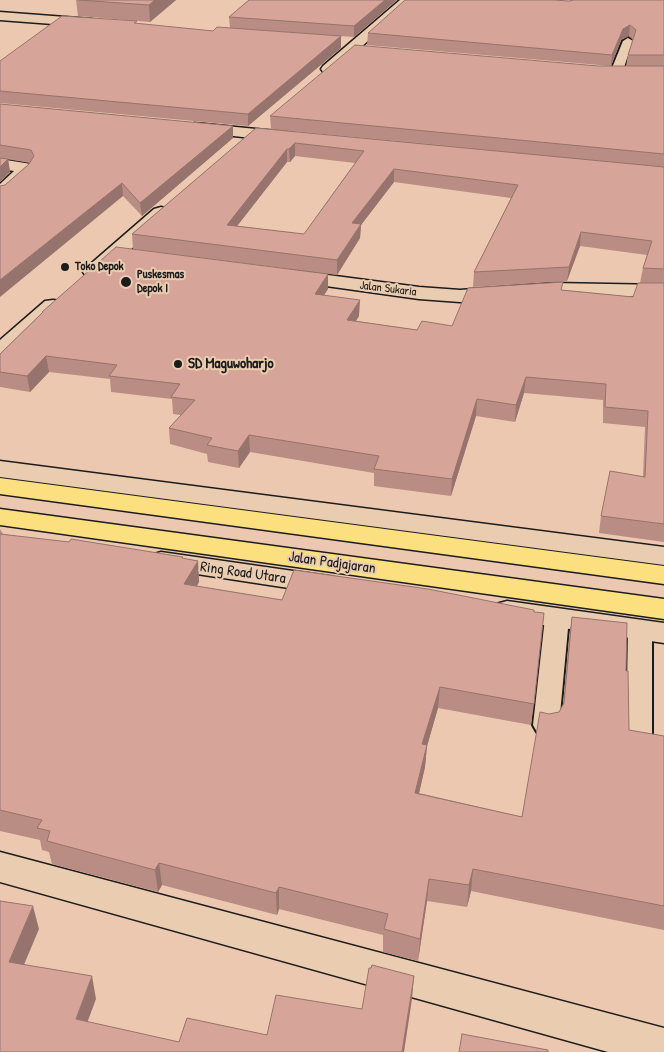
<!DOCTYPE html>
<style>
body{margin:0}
canvas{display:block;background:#ecc8b0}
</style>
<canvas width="664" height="1052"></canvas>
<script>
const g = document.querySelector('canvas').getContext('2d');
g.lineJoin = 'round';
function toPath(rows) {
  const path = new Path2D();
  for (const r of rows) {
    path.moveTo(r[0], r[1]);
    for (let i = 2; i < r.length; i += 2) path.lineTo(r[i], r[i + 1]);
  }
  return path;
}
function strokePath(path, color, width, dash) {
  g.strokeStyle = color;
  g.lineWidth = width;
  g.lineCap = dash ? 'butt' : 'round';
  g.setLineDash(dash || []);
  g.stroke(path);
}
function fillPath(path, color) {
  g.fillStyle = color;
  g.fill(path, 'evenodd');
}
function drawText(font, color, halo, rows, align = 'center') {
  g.font = font + ' "Patrick Hand",sans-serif';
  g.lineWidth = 4;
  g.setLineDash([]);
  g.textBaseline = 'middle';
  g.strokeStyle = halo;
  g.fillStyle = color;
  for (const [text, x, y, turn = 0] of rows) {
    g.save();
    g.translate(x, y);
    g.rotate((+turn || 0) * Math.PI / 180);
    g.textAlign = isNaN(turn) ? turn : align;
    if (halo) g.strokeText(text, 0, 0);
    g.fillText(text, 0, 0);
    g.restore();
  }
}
const service = toPath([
 [628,38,633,41,622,73,620,75,612,75,610,73,623,41,628,38],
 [557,610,565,613,569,618,559,725,555,732,546,734,537,732,533,725,545,618,549,613,557,610],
 [640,622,648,624,652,630,652,744,648,751,639,754,630,751,626,744,628,630,632,624,640,622]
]);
const minor = toPath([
 [400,0,414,0,333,72,323,72,321,69,323,66,400,0],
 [0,12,92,19,99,23,92,27,0,20,0,12],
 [195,123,287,132,293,133,295,137,293,141,287,142,189,131,187,128,189,125,195,123],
 [0,159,31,164,34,168,30,176,6,197,0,198,0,184,14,171,0,169,0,159],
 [161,207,168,209,170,213,168,217,100,276,93,278,86,276,83,272,86,268,154,209,161,207],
 [290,270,419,287,460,290,553,283,664,285,664,297,553,295,460,302,419,299,283,280,280,276,283,272,290,270],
 [53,300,61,301,64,306,61,311,8,356,0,358,0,340,45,301,53,300],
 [0,852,664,1028,664,1052,608,1052,0,882,0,852]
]);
const tertiary = toPath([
 [0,461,664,547,664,565,0,477,0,461],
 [161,552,328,576,338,578,343,585,338,592,328,594,151,567,147,561,151,555,161,552],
 [507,601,664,623,664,643,496,618,492,611,496,604,507,601]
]);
const trunk = toPath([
 [0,478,664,566,664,584,0,494,0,478],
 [0,509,664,599,664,619,0,525,0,509]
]);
const wall = toPath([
 [76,0,176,0,150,22,78,16],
 [249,0,397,0,354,37,230,28,229,17],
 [664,0,664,542,599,533,601,516,643,476,645,427,603,423,603,400,524,393,515,422,476,416,451,496,374,486,374,473,250,452,239,468,208,462,207,454,170,444,169,428,181,415,173,414,172,399,111,392,110,379,49,372,30,392,0,387,0,354,42,313,42,312,328,289,324,295,359,316,356,321,417,330,452,326,562,290,633,297,656,283,640,283,643,268,647,255,580,246,567,281,473,287,474,272,511,198,394,182,361,225,360,238,337,275,133,249,132,234,256,128,535,154,271,129,270,116,598,66,611,66,367,45,368,33,569,1],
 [629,36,633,40,628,55,626,66,611,66,621,40],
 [295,156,355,163,304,234,237,226,287,162,290,162],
 [213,31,341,36,341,48,248,126,0,103,0,61],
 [0,104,233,126,233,138,142,216,123,196,5,185,29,164,30,163,0,158,8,159,10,172,0,182],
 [0,529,3,534,198,561,199,582,197,586,282,600,534,612,534,704,531,725,438,708,427,746,425,767,419,793,522,817,549,714,559,712,563,706,569,638,572,617,626,671,629,730,664,736,664,930,471,891,467,907,427,901,418,961,383,952,383,935,279,909,277,915,162,885,158,892,52,864,49,852,42,850,40,840,0,831]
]);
const shadedWall = toPath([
 [155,0,176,0,150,22,149,5],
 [385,0,397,0,354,37,354,26],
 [630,25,629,36,621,40,611,66,612,55,623,29],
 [341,36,341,48,248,126,248,114],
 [233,126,233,138,142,216,140,203],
 [295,143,295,156,290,162,289,149],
 [287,149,287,162,227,239,227,225],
 [8,159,10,172,0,182,0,167],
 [394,169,394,182,361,225,360,238,337,275,337,260,352,223],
 [122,183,123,196,0,297,0,280],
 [581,232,580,246,567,281,569,267],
 [328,274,328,289,315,309,315,294],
 [360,300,359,316,347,335,347,320],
 [46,356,49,372,30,392,27,376],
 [526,377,524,393,515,422,516,405],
 [477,399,476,416,451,496,452,479],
 [249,435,250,452,239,468,238,451],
 [198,561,199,582,185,605,184,584],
 [440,687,438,708,427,746,425,767,414,815,415,793,422,744],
 [159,863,162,885,158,892,155,870],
 [473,869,471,891,467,907,469,885],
 [429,879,427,901,418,961,420,939],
 [279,887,279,909,277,915,276,893],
 [33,906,39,929,15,986,9,962],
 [92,976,96,999,80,1042,76,1019],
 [414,976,412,999,404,1052,402,1052]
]);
const building = toPath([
 [79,0,155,0,149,5,79,0],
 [249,0,385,0,354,26,229,17,249,0],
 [405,0,554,0,569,1,574,0,664,0,664,55,628,55,636,30,630,25,623,29,612,55,368,33,405,0],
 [62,16,137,21,134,23,213,31,217,27,341,36,248,114,0,91,0,61,62,16],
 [355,45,598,66,664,66,664,154,270,116,355,45],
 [0,104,233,126,140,203,122,183,0,280,0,186,5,185,29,164,34,156,31,150,0,145,0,104],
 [256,128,664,167,664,269,643,268,652,241,581,232,569,267,474,272,518,185,394,169,352,223,361,224,337,260,132,234,256,128],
 [295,143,364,151,304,234,227,225,287,149,289,149,295,143],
 [0,158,8,159,0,167,0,158],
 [116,247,328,274,315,294,360,300,347,320,417,330,422,321,452,326,468,288,563,282,561,290,633,297,638,283,664,283,664,524,601,516,610,471,645,477,648,411,605,407,606,384,526,377,516,405,477,399,452,479,374,469,379,456,249,435,238,451,207,445,212,438,169,428,195,400,171,397,180,384,109,376,117,365,46,356,27,376,0,372,0,354,43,312,42,312,116,247],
 [0,534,69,542,71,539,183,557,182,558,198,561,184,584,282,600,294,570,428,589,534,610,534,612,544,613,534,704,440,687,422,744,427,745,415,793,522,817,540,712,549,714,559,712,564,703,572,617,627,623,626,671,628,671,629,730,664,736,664,906,473,869,469,885,429,879,420,939,384,929,388,914,279,887,276,893,159,863,155,870,47,841,50,831,37,828,42,820,0,810,0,534],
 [0,901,33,906,9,962,92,976,76,1019,179,1042,187,1018,267,1035,276,995,362,1009,369,968,371,968,372,965,414,976,402,1052,0,1052,0,901],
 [462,1034,548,1050,548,1052,459,1052,462,1034]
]);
const markers = [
 [65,267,5,"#1c1c1c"],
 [126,282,6,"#1c1c1c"],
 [178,364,5,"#1c1c1c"]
];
const farPoinames = [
 ["Toko Depok",75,267],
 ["Puskesmas",137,275],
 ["Depok I",137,289]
];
const farStreetnames = [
 ["Jalan Sukaria",388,289,7]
];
const poiNames = [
 ["SD Maguwoharjo",188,364]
];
const streetNames = [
 ["Jalan Padjajaran",332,563,8],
 ["Ring Road Utara",243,573,8]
];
strokePath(service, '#1c1c1c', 4);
strokePath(minor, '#1c1c1c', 3);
strokePath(tertiary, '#1c1c1c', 3);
strokePath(trunk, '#1c1c1c', 3);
fillPath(service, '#eaccb0');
fillPath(minor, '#eaccb0');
fillPath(tertiary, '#eaccb0');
fillPath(trunk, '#fce080');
fillPath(wall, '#b98d84');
fillPath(shadedWall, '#96736c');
fillPath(building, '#d7a49a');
strokePath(building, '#96736c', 1);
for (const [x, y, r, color] of markers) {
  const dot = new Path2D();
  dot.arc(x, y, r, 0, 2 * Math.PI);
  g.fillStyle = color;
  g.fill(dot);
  strokePath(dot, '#eaccb0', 2);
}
drawText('bold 12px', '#1c1c1c', '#eaccb0', farPoinames, 'left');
drawText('12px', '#1c1c1c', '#eaccb0', farStreetnames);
drawText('bold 15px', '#1c1c1c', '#eaccb0', poiNames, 'left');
drawText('15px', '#1c1c1c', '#eaccb0', streetNames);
</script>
